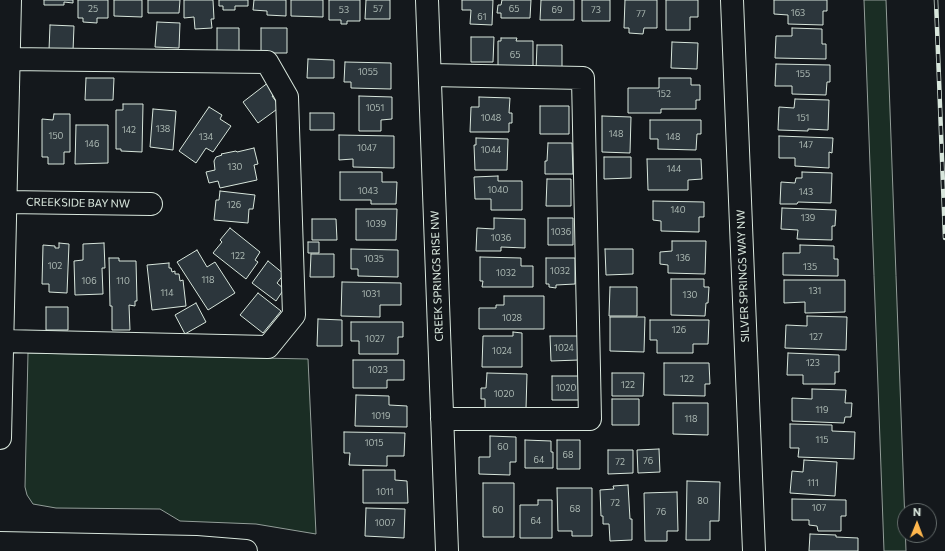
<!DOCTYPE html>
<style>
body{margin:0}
#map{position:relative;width:945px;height:551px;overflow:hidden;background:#14181c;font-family:Commissioner,sans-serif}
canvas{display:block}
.north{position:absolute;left:897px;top:503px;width:40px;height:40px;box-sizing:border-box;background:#14181c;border:1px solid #626a69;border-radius:50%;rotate:1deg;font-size:11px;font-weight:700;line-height:16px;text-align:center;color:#d8e6dc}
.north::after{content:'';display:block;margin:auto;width:14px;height:18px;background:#ffb74d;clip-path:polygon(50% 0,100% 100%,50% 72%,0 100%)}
</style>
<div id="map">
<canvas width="945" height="551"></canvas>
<div class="north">N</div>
</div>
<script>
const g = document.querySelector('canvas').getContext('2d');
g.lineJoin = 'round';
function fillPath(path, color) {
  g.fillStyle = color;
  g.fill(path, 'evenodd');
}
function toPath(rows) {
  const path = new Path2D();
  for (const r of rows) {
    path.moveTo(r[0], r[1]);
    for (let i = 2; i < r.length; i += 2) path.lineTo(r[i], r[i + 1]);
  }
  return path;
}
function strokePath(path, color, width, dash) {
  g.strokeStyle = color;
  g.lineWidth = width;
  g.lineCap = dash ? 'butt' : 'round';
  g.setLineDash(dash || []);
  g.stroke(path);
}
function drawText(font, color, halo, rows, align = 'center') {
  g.font = font + ' Commissioner,sans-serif';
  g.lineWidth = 3;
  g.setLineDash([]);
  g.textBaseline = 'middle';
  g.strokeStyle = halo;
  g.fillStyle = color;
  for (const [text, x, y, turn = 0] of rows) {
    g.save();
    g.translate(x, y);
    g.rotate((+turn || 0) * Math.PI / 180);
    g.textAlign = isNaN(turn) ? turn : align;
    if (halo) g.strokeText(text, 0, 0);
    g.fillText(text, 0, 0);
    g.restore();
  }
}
const green = toPath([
 [864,0,886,0,906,551,884,551,864,0],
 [28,353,308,359,316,534,256,524,180,521,160,509,56,508,33,504,27,495,25,487,28,353]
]);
const building = toPath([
 [44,0,73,0,73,3,64,2,64,5,44,5,44,0],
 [78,0,108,0,108,18,97,18,97,23,83,22,83,18,78,18,78,0],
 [114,0,142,0,142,17,114,16,114,0],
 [148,0,180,0,179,13,148,13,148,0],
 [184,0,213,0,214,19,211,19,212,28,195,29,194,17,184,18,184,0],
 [219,0,248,0,248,6,235,6,235,10,223,10,223,6,219,6,219,0],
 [254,0,286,0,286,16,267,15,267,11,253,10,254,0],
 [291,0,323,0,323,17,291,16,291,0],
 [329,0,360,0,360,21,347,21,347,24,341,24,341,20,329,20,329,0],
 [366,0,390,0,390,19,365,19,366,0],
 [462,0,493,0,492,25,470,24,471,10,462,10,462,0],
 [502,0,531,0,530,18,501,18,501,13,497,13,498,5,501,5,502,0],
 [541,0,574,0,574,20,540,20,541,0],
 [582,0,610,0,610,21,582,21,582,0],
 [625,0,657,0,657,28,644,28,643,34,629,33,629,28,624,28,625,0],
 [666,0,698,0,698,17,690,17,690,30,666,30,666,0],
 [774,0,827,0,827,11,823,11,823,25,788,24,788,15,774,14,774,0],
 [157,22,180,23,179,48,155,47,157,22],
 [50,25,74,26,73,51,49,50,50,25],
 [217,28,239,28,239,53,217,53,217,28],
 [261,28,287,28,287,53,261,53,261,28],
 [792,28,822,29,822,44,826,44,826,59,775,58,776,36,792,36,792,28],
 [471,37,494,37,493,62,471,62,471,37],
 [501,38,517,38,516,41,533,41,533,68,498,68,498,41,501,41,501,38],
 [672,42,698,43,697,69,671,68,672,42],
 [537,45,562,45,562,70,536,70,537,45],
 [308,59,334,60,334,78,307,78,308,59],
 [345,62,391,63,391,89,351,88,351,82,344,82,345,62],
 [776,64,830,65,830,82,827,82,826,95,792,94,792,86,775,86,776,64],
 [86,78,114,78,113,100,85,100,86,78],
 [659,78,691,78,691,85,700,85,700,100,696,100,696,109,661,109,661,113,628,113,628,88,659,88,659,78],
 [269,82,276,93,272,96,280,107,258,123,243,102,269,82],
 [359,96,392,97,392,119,381,120,381,131,359,131,359,96],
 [479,97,510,98,509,113,512,113,512,123,509,123,509,132,470,132,471,107,479,107,479,97],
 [795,99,829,100,828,130,808,129,808,131,778,130,779,107,794,108,795,99],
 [123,104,143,104,142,152,121,151,121,149,116,149,116,110,123,110,123,104],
 [540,106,569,106,569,134,540,134,540,106],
 [209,107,222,115,220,119,231,126,213,152,206,148,196,163,179,151,209,107],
 [153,109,176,111,173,150,150,147,153,109],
 [310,113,334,113,334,130,310,130,310,113],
 [54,114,70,114,70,152,64,152,64,164,48,164,48,157,42,157,42,119,53,120,54,114],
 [602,116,631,117,630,153,602,152,602,116],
 [650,120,701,120,701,134,697,134,696,150,658,149,658,139,650,139,650,120],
 [76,125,108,125,108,163,75,164,76,125],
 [339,135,394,136,394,168,353,167,353,159,339,160,339,135],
 [779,136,833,138,832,153,829,152,829,168,795,166,795,158,779,158,779,136],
 [476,138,508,139,507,170,475,170,474,145,476,145,476,138],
 [548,143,572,143,573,174,545,174,545,161,547,161,548,143],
 [254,148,258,164,254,165,257,180,220,188,218,181,209,183,206,172,215,170,214,161,216,157,222,155,221,154,236,151,237,152,254,148],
 [604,157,631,157,631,178,604,179,604,157],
 [647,159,701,159,702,179,688,180,688,190,648,190,647,159],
 [340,172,382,172,382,182,397,182,396,204,371,204,371,200,340,200,340,172],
 [802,172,832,173,831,203,798,202,797,204,780,204,781,182,795,183,796,178,802,178,802,172],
 [498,176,498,181,522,181,522,210,491,210,491,199,475,199,474,177,498,176],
 [547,179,571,179,571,206,546,206,547,179],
 [220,191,255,195,253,209,249,209,248,223,214,220,216,200,219,200,220,191],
 [653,201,704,202,704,217,699,217,699,232,661,231,661,221,653,220,653,201],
 [782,208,836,210,835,226,832,226,832,240,797,239,798,230,781,229,782,208],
 [356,209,397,209,396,240,356,240,356,209],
 [494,218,525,219,525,248,501,247,501,251,476,251,477,228,494,229,494,218],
 [548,218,573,218,573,245,548,245,548,218],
 [312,219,336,219,337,240,312,240,312,219],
 [230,228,260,252,255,260,258,262,246,279,213,253,222,242,220,240,230,228],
 [672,241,706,241,705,274,668,273,668,265,660,264,660,252,672,251,672,241],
 [308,242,319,242,319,253,308,253,308,242],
 [59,243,69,244,67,293,49,292,49,284,42,284,43,245,55,246,55,248,59,248,59,243],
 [104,243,105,268,102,268,103,294,75,295,74,261,83,260,83,244,104,243],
 [800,245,834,246,834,259,838,259,838,276,783,275,783,253,800,253,800,245],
 [351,249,398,250,398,277,358,276,358,269,351,269,351,249],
 [605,249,633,249,633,274,606,275,605,249],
 [197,250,207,267,215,262,235,293,208,310,177,262,197,250],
 [311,254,334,254,334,277,310,277,311,254],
 [480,257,521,258,521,266,533,266,533,287,482,287,483,281,480,281,480,257],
 [109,258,119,258,119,261,136,261,137,301,135,301,135,306,129,305,130,330,112,330,112,306,110,306,109,258],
 [546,258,575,258,575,284,556,285,556,288,549,287,549,284,546,284,546,258],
 [268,261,284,274,277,283,284,289,276,301,252,283,268,261],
 [169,263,169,268,171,268,172,272,175,271,175,274,179,274,180,281,183,280,186,306,152,310,147,265,169,263],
 [671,279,704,279,704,287,709,287,708,303,706,303,705,316,671,315,671,279],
 [784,280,845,280,845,312,805,313,805,302,784,303,784,280],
 [342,282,401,283,401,305,380,305,380,317,341,316,342,282],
 [610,287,637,287,637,316,609,316,610,287],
 [258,293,281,311,263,333,240,315,258,293],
 [504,296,544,296,544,329,479,329,479,308,496,308,496,305,504,305,504,296],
 [196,303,206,322,185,334,175,315,196,303],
 [46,307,68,307,68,330,46,330,46,307],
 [807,316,847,317,846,350,785,348,786,325,807,326,807,316],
 [610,317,645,317,644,352,610,351,610,317],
 [318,319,342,320,342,346,317,346,318,319],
 [650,320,709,320,708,344,693,344,693,353,657,353,657,340,650,340,650,320],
 [351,322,403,322,403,337,398,337,398,354,359,354,359,341,351,341,351,322],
 [513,332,522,333,522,367,482,367,483,336,513,336,513,332],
 [550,336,578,336,579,360,551,361,550,336],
 [788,353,839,355,839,372,835,372,835,384,803,384,803,375,787,375,788,353],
 [353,360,404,360,404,380,387,380,387,388,353,388,353,360],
 [664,363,709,363,710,384,705,384,705,396,664,395,664,363],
 [487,373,527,374,526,409,485,408,485,399,481,399,481,388,486,388,487,373],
 [612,373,644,373,643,396,612,396,612,373],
 [552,376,580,376,580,400,552,400,552,376],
 [812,389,846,390,845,403,852,403,851,417,845,417,844,423,792,421,792,398,812,399,812,389],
 [356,395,389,396,389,405,407,406,407,427,355,426,356,395],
 [612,399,639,399,639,425,612,425,612,399],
 [673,403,708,403,708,435,673,434,673,403],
 [790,424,832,425,832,431,855,432,854,459,798,457,799,448,790,448,790,424],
 [344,432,405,433,404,456,387,456,387,466,349,465,350,453,344,453,344,432],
 [490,436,516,437,516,462,510,462,510,475,479,474,479,457,490,457,490,436],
 [525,440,551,441,551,452,553,452,553,468,525,468,525,440],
 [557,440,580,440,580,469,557,469,557,440],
 [659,449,660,472,638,473,637,450,659,449],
 [608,450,633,450,633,473,608,474,608,450],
 [804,460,837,462,835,496,790,493,792,471,803,472,804,460],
 [363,470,395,470,395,480,407,481,408,503,363,503,363,470],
 [687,481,720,482,719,521,710,521,710,540,686,540,687,481],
 [483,483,514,483,514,537,483,537,483,483],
 [628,485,630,519,632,519,632,540,610,541,609,524,603,524,603,516,601,516,600,490,614,489,613,486,628,485],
 [557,488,592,488,592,536,572,536,572,531,558,531,557,488],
 [677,492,678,531,667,531,667,541,645,541,644,493,677,492],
 [792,499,846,500,846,516,841,516,841,531,818,531,817,526,809,525,809,520,792,520,792,499],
 [538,500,552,500,552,538,520,538,520,505,538,505,538,500],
 [366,508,405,509,404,538,365,536,366,508],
 [810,534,836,535,836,537,858,538,858,551,809,551,810,534]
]);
const minor = toPath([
 [427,0,447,551],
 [732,0,754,551],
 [430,75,583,78,590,419,442,419],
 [6,202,151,204],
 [3,341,268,347,294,315,287,97,267,62,9,59],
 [0,438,10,0],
 [0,543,196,547,246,551]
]);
const rail = toPath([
 [936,0,945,238]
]);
const numberNames = [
 ["25",93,9],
 ["57",378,9],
 ["65",514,9],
 ["53",344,10],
 ["69",557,10],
 ["73",596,10],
 ["163",798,13],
 ["77",641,14],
 ["61",482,17],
 ["65",515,55],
 ["1055",368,72],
 ["155",803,74],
 ["152",664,94],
 ["1051",375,108],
 ["1048",491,118],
 ["151",803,118],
 ["138",163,129],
 ["142",129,130],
 ["148",616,134],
 ["150",56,136],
 ["134",206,137],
 ["148",673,137],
 ["146",92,144],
 ["147",806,145],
 ["1047",367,148],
 ["1044",491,150],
 ["130",235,167],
 ["144",674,169],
 ["1040",498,190],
 ["1043",368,191],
 ["143",806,192],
 ["126",234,205],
 ["140",678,210],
 ["139",808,218],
 ["1039",376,224],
 ["1036",561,232],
 ["1036",501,238],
 ["122",238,256],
 ["136",683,258],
 ["1035",374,259],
 ["102",55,266],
 ["135",810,267],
 ["1032",560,271],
 ["1032",506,273],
 ["118",208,280],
 ["106",89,281],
 ["110",123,281],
 ["131",815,291],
 ["114",167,293],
 ["1031",371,294],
 ["130",690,295],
 ["1028",512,318],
 ["126",679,330],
 ["127",816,337],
 ["1027",375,339],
 ["1024",564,348],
 ["1024",502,351],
 ["123",813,363],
 ["1023",378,370],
 ["122",687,379],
 ["122",628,385],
 ["1020",566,388],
 ["1020",504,394],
 ["119",822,410],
 ["1019",381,416],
 ["118",691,419],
 ["115",822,440],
 ["1015",374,443],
 ["60",503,447],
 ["68",568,455],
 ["64",539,460],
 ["76",648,461],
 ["72",620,462],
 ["111",813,483],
 ["1011",385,492],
 ["80",703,501],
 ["72",615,503],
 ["107",819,508],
 ["68",575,509],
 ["60",498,510],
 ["76",661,512],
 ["64",536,521],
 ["1007",385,523]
];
const streetNames = [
 ["CREEKSIDE BAY NW",78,203,1],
 ["CREEK SPRINGS RISE NW",437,276,-92],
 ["SILVER SPRINGS WAY NW",743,276,-92]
];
fillPath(green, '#1a2d24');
strokePath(green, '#939e99', 1);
fillPath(building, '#2c363c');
strokePath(building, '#d8e6dc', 1);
strokePath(minor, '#d8e6dc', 24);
strokePath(minor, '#14181c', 22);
strokePath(rail, '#d8e6dc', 4.5);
strokePath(rail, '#14181c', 3, [9]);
drawText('9px', '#adbab4', null, numberNames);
drawText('11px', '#d8e6dc', '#14181c', streetNames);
</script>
